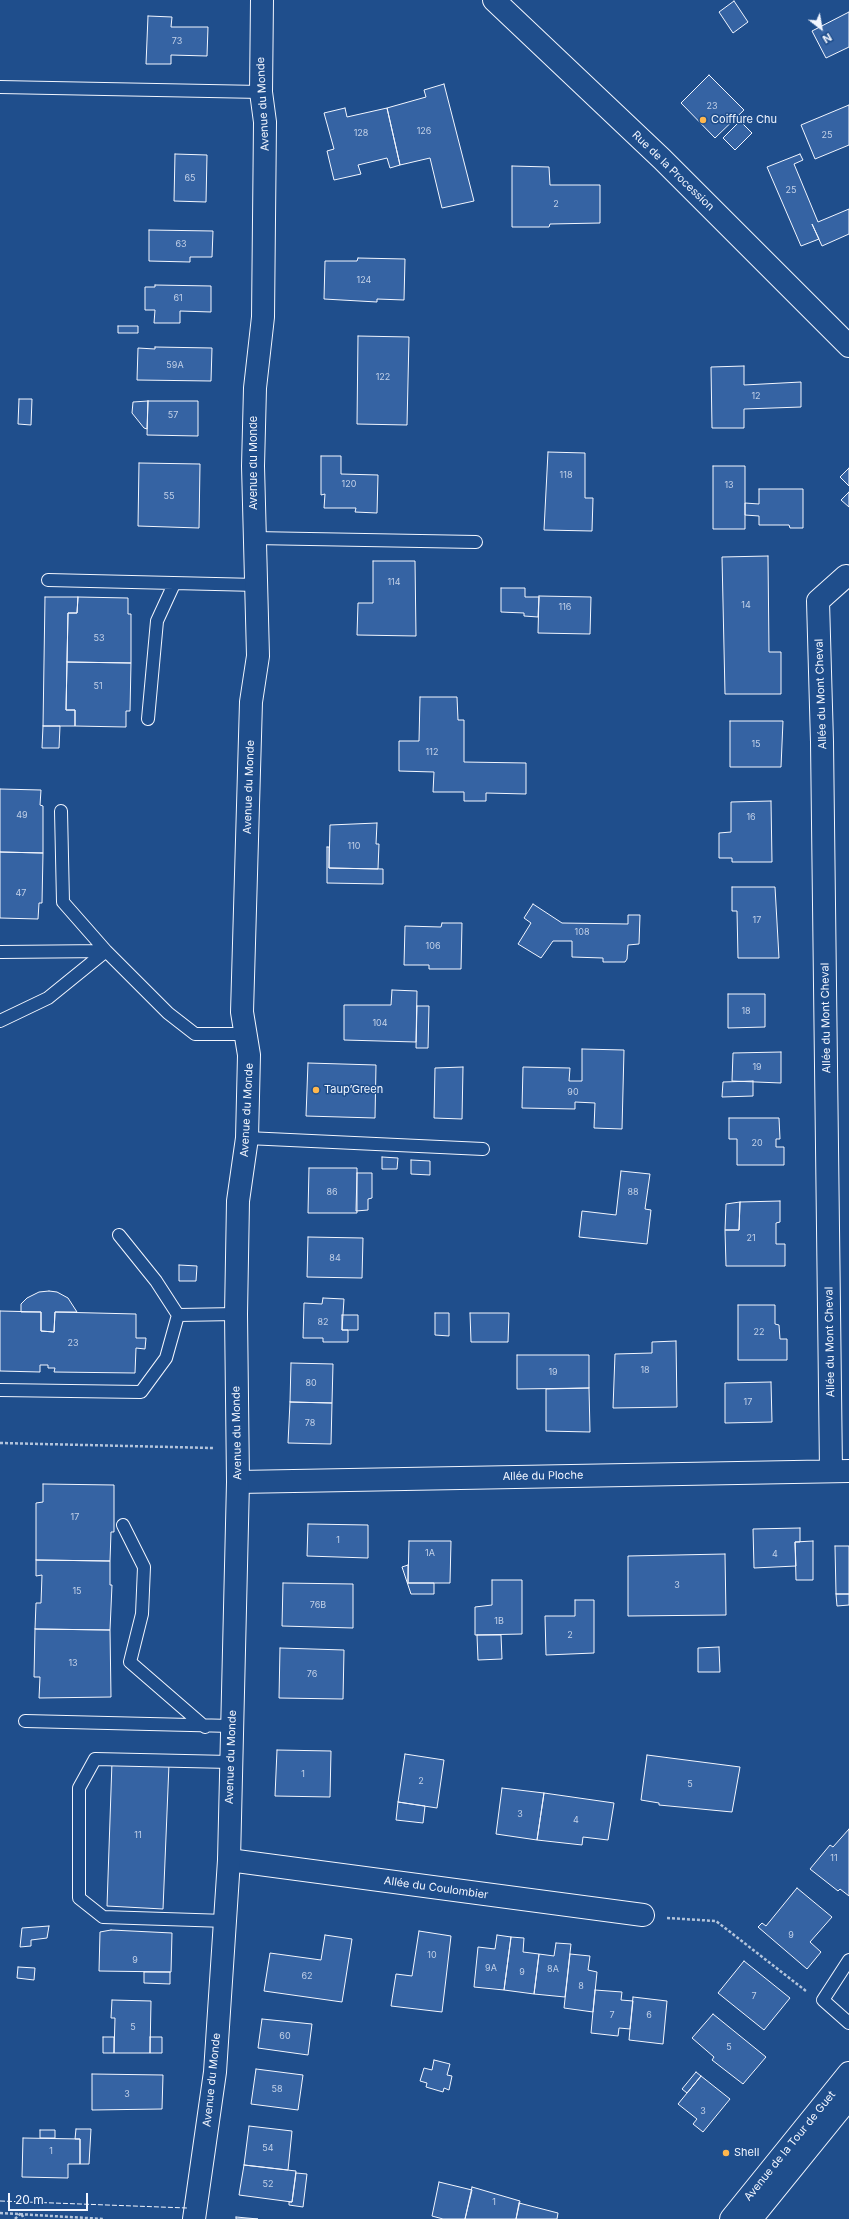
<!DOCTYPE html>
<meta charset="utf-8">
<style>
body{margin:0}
#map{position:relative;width:849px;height:2219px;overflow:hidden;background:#1f4e8c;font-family:Inter,sans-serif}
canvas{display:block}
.north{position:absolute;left:801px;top:8px;width:40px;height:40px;-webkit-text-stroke:3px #1f4e8c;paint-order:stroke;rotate:149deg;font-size:11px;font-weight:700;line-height:16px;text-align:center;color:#f2f6ff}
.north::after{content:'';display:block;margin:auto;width:14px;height:18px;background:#f2f6ff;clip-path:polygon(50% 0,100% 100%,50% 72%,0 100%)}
.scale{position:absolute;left:8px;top:2193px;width:80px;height:18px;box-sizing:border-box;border:2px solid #f2f6ff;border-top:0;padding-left:5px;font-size:12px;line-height:14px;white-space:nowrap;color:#f2f6ff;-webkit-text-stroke:3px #1f4e8c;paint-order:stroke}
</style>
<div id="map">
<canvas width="849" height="2219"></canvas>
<div class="north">N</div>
<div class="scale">20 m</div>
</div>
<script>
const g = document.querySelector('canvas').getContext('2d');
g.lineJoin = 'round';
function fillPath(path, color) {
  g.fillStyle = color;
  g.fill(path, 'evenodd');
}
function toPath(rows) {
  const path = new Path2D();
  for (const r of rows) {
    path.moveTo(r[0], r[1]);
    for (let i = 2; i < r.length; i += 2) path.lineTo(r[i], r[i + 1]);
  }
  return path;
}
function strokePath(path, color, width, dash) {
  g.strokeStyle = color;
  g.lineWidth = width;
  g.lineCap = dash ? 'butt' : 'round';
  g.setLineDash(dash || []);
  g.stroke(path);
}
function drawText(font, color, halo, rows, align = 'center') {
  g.font = font + ' Inter,sans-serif';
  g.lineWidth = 3;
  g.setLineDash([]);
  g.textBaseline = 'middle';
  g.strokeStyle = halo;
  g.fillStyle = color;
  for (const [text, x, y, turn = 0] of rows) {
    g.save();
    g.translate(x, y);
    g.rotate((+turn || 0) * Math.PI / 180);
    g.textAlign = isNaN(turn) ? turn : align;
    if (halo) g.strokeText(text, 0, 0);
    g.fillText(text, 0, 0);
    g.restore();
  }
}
const building = toPath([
 [734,1,748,22,733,33,719,12,734,1],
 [849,12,849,47,826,58,812,31,849,12],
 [148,16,172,17,171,27,208,27,207,56,171,55,171,64,146,64,148,16],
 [709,75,744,110,715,138,681,103,709,75],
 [444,84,474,201,442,208,430,158,400,165,387,108,426,97,424,90,444,84],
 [849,105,849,145,815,159,801,125,849,105],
 [345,108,347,117,387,108,400,165,390,168,387,158,358,165,361,174,334,180,327,151,334,149,324,113,345,108],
 [740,121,752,133,735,150,723,138,740,121],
 [175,154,207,155,206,202,174,201,175,154],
 [800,154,803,160,794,164,818,222,849,209,849,234,822,246,812,224,819,239,801,246,767,167,800,154],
 [512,166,549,167,550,185,600,185,600,223,550,224,549,227,512,227,512,166],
 [149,230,213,231,212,257,190,257,190,262,149,261,149,230],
 [358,258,405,259,404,300,377,299,377,302,324,299,325,261,357,261,358,258],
 [155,285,211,286,211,312,180,311,180,323,154,323,155,310,145,310,145,287,155,287,155,285],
 [118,326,138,326,138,333,118,333,118,326],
 [358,336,409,337,407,425,357,424,358,336],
 [155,347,212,348,211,381,137,380,138,348,155,349,155,347],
 [744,366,744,385,801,382,801,407,744,409,744,428,712,428,711,367,744,366],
 [19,399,32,399,31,425,18,424,19,399],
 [148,401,198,401,198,436,147,435,148,401],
 [148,401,147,429,144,428,132,413,133,402,148,401],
 [548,452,585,453,585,498,593,498,592,531,544,530,548,452],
 [321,456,341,456,341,474,378,475,377,513,355,512,356,508,324,508,325,494,321,495,321,456],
 [139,463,200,464,199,528,138,526,139,463],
 [713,466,745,466,745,529,713,529,713,466],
 [849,468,849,486,840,477,849,468],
 [759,489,803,489,803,528,790,528,789,525,759,525,759,516,745,515,745,503,759,504,759,489],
 [849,492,849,507,841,500,849,492],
 [768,556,769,652,781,652,781,694,725,694,722,557,768,556],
 [373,561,415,561,416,636,357,635,358,603,373,603,373,561],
 [501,588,525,588,525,597,539,597,538,617,524,616,524,613,501,612,501,588],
 [539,596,591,597,590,634,538,633,539,596],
 [45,597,78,597,77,613,68,613,66,710,75,710,75,726,43,726,45,597],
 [78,597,128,598,128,614,131,614,131,663,67,662,68,613,77,613,78,597],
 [67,662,131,663,130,711,126,711,126,727,75,726,75,710,66,710,67,662],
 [420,697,457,697,458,720,464,720,464,762,526,763,526,794,486,793,486,801,464,801,464,792,433,792,434,772,399,771,399,741,419,741,420,697],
 [730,721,783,721,781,767,730,767,730,721],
 [43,726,60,726,59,748,42,748,43,726],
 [0,789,41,790,40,805,43,806,43,853,0,852,0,789],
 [771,801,772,862,732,862,732,858,719,858,719,833,731,832,731,802,771,801],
 [377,823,376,844,379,844,378,869,329,868,330,825,377,823],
 [327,847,329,847,329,868,383,869,383,884,327,883,327,847],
 [0,852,43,853,42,903,39,903,38,919,0,918,0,852],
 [732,887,775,887,779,958,738,958,737,911,732,911,732,887],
 [533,904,562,923,628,924,628,915,640,915,639,944,628,945,627,959,625,962,603,962,603,958,572,957,572,941,553,941,541,958,518,944,531,923,524,918,533,904],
 [442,923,462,923,461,969,429,969,429,965,404,965,405,926,441,927,442,923],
 [392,990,417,991,416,1042,344,1040,344,1005,391,1005,392,990],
 [728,994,765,994,765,1027,728,1028,728,994],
 [417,1006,429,1006,428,1048,416,1048,417,1006],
 [582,1049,624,1050,622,1129,594,1128,595,1103,575,1102,575,1109,522,1108,523,1067,570,1068,569,1081,582,1081,582,1049],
 [781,1052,781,1083,732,1081,733,1053,781,1052],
 [308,1063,376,1065,375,1118,306,1116,308,1063],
 [463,1067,462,1119,434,1118,435,1068,463,1067],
 [753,1081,753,1096,722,1097,723,1082,753,1081],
 [729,1118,779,1118,780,1139,776,1139,776,1147,784,1147,784,1165,737,1165,737,1139,729,1139,729,1118],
 [382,1157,398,1158,397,1169,382,1169,382,1157],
 [411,1160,430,1161,430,1175,411,1174,411,1160],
 [309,1168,357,1168,357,1213,308,1213,309,1168],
 [621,1171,650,1174,645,1209,651,1210,647,1244,579,1237,582,1211,616,1215,621,1171],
 [357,1173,372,1173,372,1198,368,1199,368,1210,356,1211,357,1173],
 [780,1201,780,1222,776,1223,776,1244,785,1244,785,1266,726,1266,725,1230,739,1230,740,1202,780,1201],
 [740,1202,739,1230,725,1230,726,1204,740,1202],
 [308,1237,363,1238,362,1278,307,1277,308,1237],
 [179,1265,197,1266,196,1281,179,1281,179,1265],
 [49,1291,57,1292,68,1298,77,1312,55,1312,54,1332,41,1331,41,1312,21,1312,21,1304,27,1298,39,1292,49,1291],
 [323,1298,344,1299,342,1330,348,1330,348,1342,323,1342,323,1338,303,1338,304,1303,322,1304,323,1298],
 [738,1305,775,1305,775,1324,779,1325,780,1339,787,1339,787,1360,738,1360,738,1305],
 [0,1311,41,1312,41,1331,54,1332,55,1312,136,1314,136,1338,146,1338,145,1349,136,1348,135,1373,54,1372,55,1368,48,1368,48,1365,40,1365,40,1372,0,1371,0,1311],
 [435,1313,449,1313,449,1336,435,1335,435,1313],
 [470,1313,509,1313,508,1342,471,1342,470,1313],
 [342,1315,358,1315,358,1330,342,1330,342,1315],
 [676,1341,677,1407,613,1408,615,1354,652,1353,652,1342,676,1341],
 [517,1355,589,1355,589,1388,517,1389,517,1355],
 [291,1363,333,1364,332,1403,290,1402,291,1363],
 [771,1382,772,1422,725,1423,725,1383,771,1382],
 [589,1388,590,1432,546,1431,546,1389,589,1388],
 [290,1402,332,1403,331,1444,288,1443,290,1402],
 [43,1484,114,1485,114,1532,111,1532,110,1561,36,1560,36,1503,43,1502,43,1484],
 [308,1524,368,1525,368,1558,307,1556,308,1524],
 [800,1528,800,1542,795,1542,796,1566,754,1568,753,1529,800,1528],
 [409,1541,451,1541,450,1583,408,1583,409,1541],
 [813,1541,813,1580,796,1580,795,1542,813,1541],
 [835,1546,849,1546,849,1594,836,1594,835,1546],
 [725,1554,726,1615,628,1616,628,1556,725,1554],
 [36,1560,110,1561,110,1585,112,1585,110,1630,35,1629,36,1603,41,1603,42,1575,36,1576,36,1560],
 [408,1565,408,1583,434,1583,434,1594,411,1594,402,1567,408,1565],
 [492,1580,522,1580,522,1634,475,1635,475,1607,492,1605,492,1580],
 [283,1583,353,1584,353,1628,282,1626,283,1583],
 [836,1594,849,1594,849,1605,837,1606,836,1594],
 [575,1600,594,1600,594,1653,546,1655,545,1616,575,1616,575,1600],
 [35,1629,110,1630,111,1697,39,1698,40,1677,34,1677,35,1629],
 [477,1635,501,1635,502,1659,478,1660,477,1635],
 [719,1647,720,1672,698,1672,698,1648,719,1647],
 [280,1648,344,1650,343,1699,279,1698,280,1648],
 [277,1750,331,1751,330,1797,275,1796,277,1750],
 [405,1754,444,1760,437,1808,398,1802,405,1754],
 [647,1755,740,1767,732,1812,659,1805,659,1803,641,1800,647,1755],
 [112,1762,169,1764,163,1909,107,1906,112,1762],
 [502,1788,544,1793,537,1840,496,1834,502,1788],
 [544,1793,614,1803,608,1840,583,1837,582,1845,537,1840,544,1793],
 [398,1802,425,1806,423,1823,396,1820,398,1802],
 [849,1829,849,1896,840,1889,838,1891,810,1869,830,1845,833,1847,849,1829],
 [797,1888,832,1917,810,1942,821,1952,807,1969,758,1927,762,1923,766,1926,797,1888],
 [49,1926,47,1938,31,1940,31,1946,20,1947,22,1928,49,1926],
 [111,1930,172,1933,171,1972,99,1971,100,1932,111,1930],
 [419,1931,451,1936,442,2012,391,2006,396,1974,412,1976,419,1931],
 [325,1935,352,1939,342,2002,264,1991,270,1953,321,1960,325,1935],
 [497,1935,511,1937,504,1990,474,1987,478,1947,495,1949,497,1935],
 [511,1937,524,1938,523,1952,539,1954,534,1994,504,1990,511,1937],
 [556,1943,571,1944,565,1997,534,1994,539,1954,554,1956,556,1943],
 [570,1954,590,1956,588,1970,597,1972,593,2012,564,2008,570,1954],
 [744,1961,790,1998,764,2030,718,1993,744,1961],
 [18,1967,35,1968,34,1980,17,1978,18,1967],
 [144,1972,170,1972,170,1984,144,1983,144,1972],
 [595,1990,622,1992,621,2000,633,2001,630,2029,619,2028,618,2036,591,2033,595,1990],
 [633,1997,667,2001,663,2044,629,2040,633,1997],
 [112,2000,151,2001,150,2053,114,2053,115,2018,111,2018,112,2000],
 [713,2014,766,2057,743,2084,712,2060,714,2057,692,2038,713,2014],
 [262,2019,312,2024,308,2055,258,2048,262,2019],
 [103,2037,114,2037,114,2053,103,2053,103,2037],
 [150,2037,162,2037,162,2053,150,2053,150,2037],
 [434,2060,450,2064,447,2075,452,2076,449,2090,444,2088,443,2092,426,2087,427,2083,420,2081,424,2068,432,2070,434,2060],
 [256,2069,303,2075,298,2110,251,2104,256,2069],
 [696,2072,701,2076,687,2093,682,2089,696,2072],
 [92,2074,163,2075,162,2109,92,2110,92,2074],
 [701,2076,730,2099,703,2132,693,2124,697,2119,678,2104,701,2076],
 [249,2126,292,2131,288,2170,244,2165,249,2126],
 [76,2129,91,2129,89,2164,80,2164,80,2139,75,2139,76,2129],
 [40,2130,55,2130,55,2138,40,2138,40,2130],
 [23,2138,80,2139,80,2164,68,2164,68,2178,22,2177,23,2138],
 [244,2165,296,2171,292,2202,239,2195,244,2165],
 [296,2173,307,2174,303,2207,289,2205,289,2202,292,2202,296,2173],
 [439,2182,472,2190,465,2219,443,2219,432,2216,439,2182],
 [472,2187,520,2201,516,2219,465,2219,472,2187],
 [519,2203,558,2213,557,2219,516,2219,519,2203],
 [236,2217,258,2219,236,2219,236,2217]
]);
const path = toPath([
 [0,1443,213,1448],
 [667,1918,716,1921,806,1991],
 [0,2213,104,2219],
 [15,2219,21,2213,24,2219]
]);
const lane = toPath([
 [0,87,261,92],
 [254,538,476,542],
 [48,580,257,585],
 [148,719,157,621,174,584],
 [0,952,106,951,168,1013,195,1034,246,1034],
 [0,1021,48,998,106,951,63,902,61,811],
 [247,1138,483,1149],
 [119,1235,156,1281,178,1315,236,1314],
 [0,1390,141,1392,166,1358,178,1315],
 [123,1525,144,1567,142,1614,130,1662,205,1727],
 [25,1721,232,1726],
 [226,1921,103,1917,79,1898,79,1788,95,1759,230,1762],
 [849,1960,823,2000,849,2023]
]);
const street = toPath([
 [831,1471,822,742,818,601,846,576],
 [238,1482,849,1471],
 [229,1860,643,1915]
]);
const secondary = toPath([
 [494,0,662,159,849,346],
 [194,2219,215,2072,229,1860,238,1482,236,1314,238,1201,247,1138,249,1055,242,1012,251,702,258,656,253,466,255,388,263,317,265,122,261,92,262,0],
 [731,2219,849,2073],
 [751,2219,849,2098]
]);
const fence = toPath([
 [0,2201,187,2208]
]);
const markers = [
 [703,120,4,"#ffb74d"],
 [316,1090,4,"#ffb74d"],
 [726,2153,4,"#ffb74d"]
];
const numberNames = [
 ["73",177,41],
 ["23",712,106],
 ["126",424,131],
 ["128",361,133],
 ["25",827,135],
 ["65",190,178],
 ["25",791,190],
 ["2",556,204],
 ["63",181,244],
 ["124",364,280],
 ["61",178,298],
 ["59A",175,365],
 ["122",383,377],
 ["12",756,396],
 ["57",173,415],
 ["118",566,475],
 ["120",349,484],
 ["13",729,485],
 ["55",169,496],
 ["114",394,582],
 ["14",746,605],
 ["116",565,607],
 ["53",99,638],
 ["51",98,686],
 ["15",756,744],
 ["112",432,752],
 ["49",22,815],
 ["16",751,817],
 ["110",354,846],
 ["47",21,893],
 ["17",757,920],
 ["108",582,932],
 ["106",433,946],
 ["18",746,1011],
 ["104",380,1023],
 ["19",757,1067],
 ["90",573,1092],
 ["20",757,1143],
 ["86",332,1192],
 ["88",633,1192],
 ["21",751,1238],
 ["84",335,1258],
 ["82",323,1322],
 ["22",759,1332],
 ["23",73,1343],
 ["18",645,1370],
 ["19",553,1372],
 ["80",311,1383],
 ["17",748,1402],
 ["78",310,1423],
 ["17",75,1517],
 ["1",338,1540],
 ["1A",430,1553],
 ["4",775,1554],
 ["3",677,1585],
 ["15",77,1591],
 ["76B",318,1605],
 ["1B",499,1621],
 ["2",570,1635],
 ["13",73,1663],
 ["76",312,1674],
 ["1",303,1774],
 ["2",421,1781],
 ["5",690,1784],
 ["3",520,1814],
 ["4",576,1820],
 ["11",138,1835],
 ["11",834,1858],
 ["9",791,1935],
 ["10",432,1955],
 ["9",135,1960],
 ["9A",491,1968],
 ["8A",553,1969],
 ["9",522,1972],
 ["62",307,1976],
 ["8",581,1986],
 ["7",754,1996],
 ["7",612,2015],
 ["6",649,2015],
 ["5",133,2027],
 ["60",285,2036],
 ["5",729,2047],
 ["58",277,2089],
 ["3",127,2094],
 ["3",703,2111],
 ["54",268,2148],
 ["1",51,2151],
 ["52",268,2184],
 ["1",494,2202]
];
const streetNames = [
 ["Avenue du Monde",263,104,-93],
 ["Rue de la Procession",673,171,44],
 ["Avenue du Monde",254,463,-90],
 ["Allée du Mont Cheval",821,694,-92],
 ["Avenue du Monde",249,787,-88],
 ["Allée du Mont Cheval",826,1018,-91],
 ["Avenue du Monde",247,1110,-87],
 ["Allée du Mont Cheval",830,1342,-91],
 ["Avenue du Monde",237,1433,-91],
 ["Allée du Ploche",543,1476,-1],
 ["Avenue du Monde",231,1757,-88],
 ["Allée du Coulombier",436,1888,8],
 ["Avenue du Monde",212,2080,-84],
 ["Avenue de la Tour de Guet",790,2146,-51]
];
const poiNames = [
 ["Coiffure Chu",711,120],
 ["Taup’Green",324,1090],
 ["Shell",734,2153]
];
fillPath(building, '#3563a3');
strokePath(building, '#f2f6ff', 1);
strokePath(lane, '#f2f6ff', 14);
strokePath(street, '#f2f6ff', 24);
strokePath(secondary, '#f2f6ff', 24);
strokePath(path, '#b3c4dc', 2.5, [3, 2]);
strokePath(lane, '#1f4e8c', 12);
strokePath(street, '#1f4e8c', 22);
strokePath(secondary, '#1f4e8c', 22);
strokePath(fence, '#f2f6ff', 1, [5, 2]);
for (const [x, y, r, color] of markers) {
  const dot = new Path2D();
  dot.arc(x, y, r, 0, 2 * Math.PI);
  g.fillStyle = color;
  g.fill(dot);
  strokePath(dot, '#1f4e8c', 1.5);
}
drawText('9px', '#c3d1e8', null, numberNames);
drawText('11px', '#f2f6ff', '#1f4e8c', streetNames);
drawText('11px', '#f2f6ff', '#1f4e8c', poiNames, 'left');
</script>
